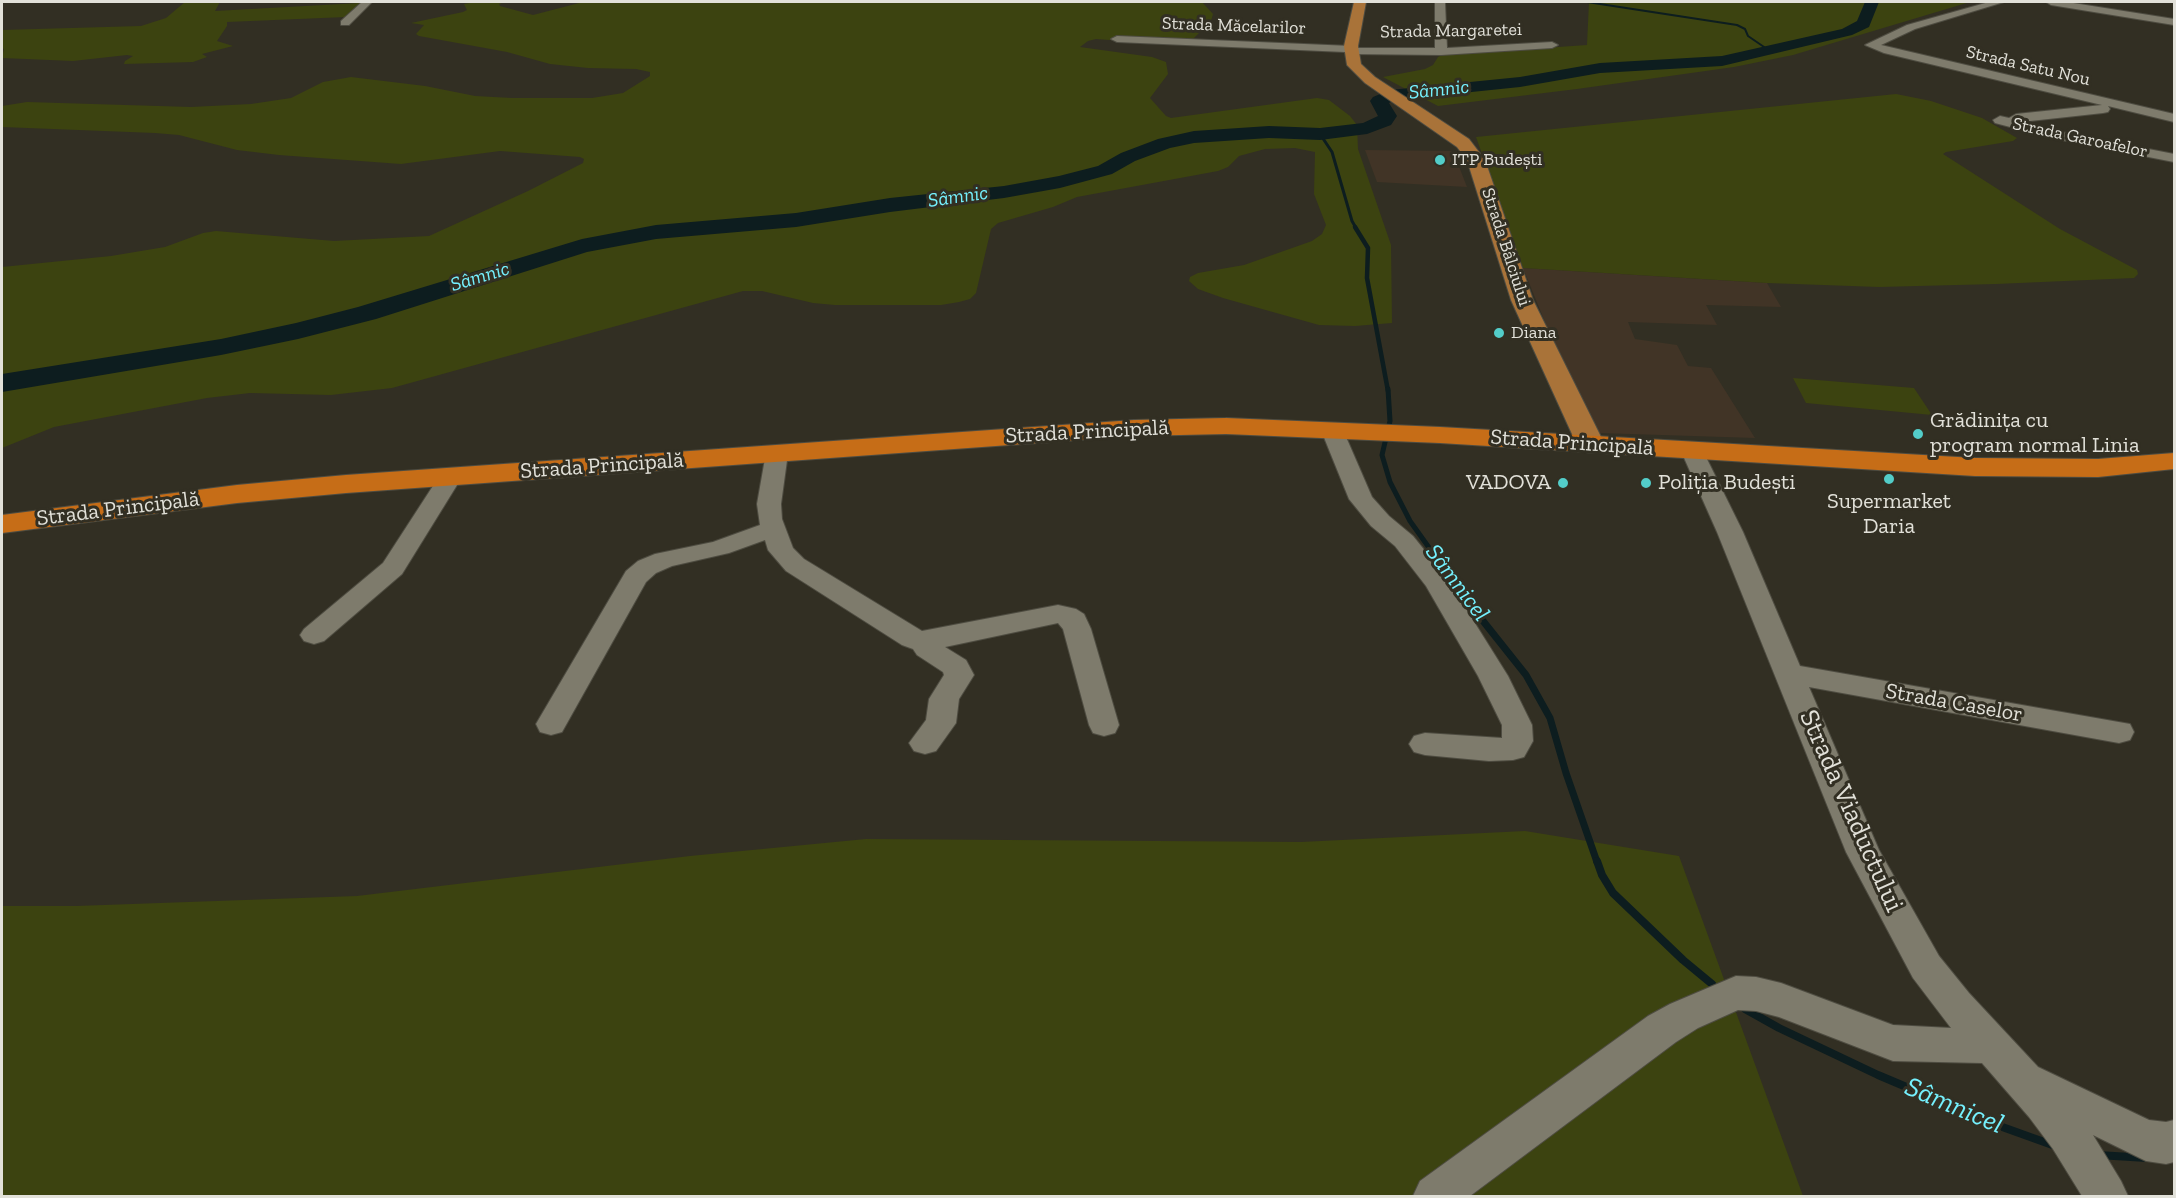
<!DOCTYPE html>
<meta charset="utf-8">
<style>
body{margin:0}
#map{position:relative;width:2176px;height:1198px;overflow:hidden;background:#322f23;font-family:"Zilla Slab",serif}
canvas{display:block}
.frame{position:absolute;inset:0;border:3px solid #e2e1d9;pointer-events:none}
</style>
<div id="map">
<canvas width="2176" height="1198"></canvas>
<div class="frame"></div>
</div>
<script>
const g = document.querySelector('canvas').getContext('2d');
g.lineJoin = 'round';
function fillPath(path, color) {
  g.fillStyle = color;
  g.fill(path, 'evenodd');
}
function toPath(rows) {
  const path = new Path2D();
  for (const r of rows) {
    path.moveTo(r[0], r[1]);
    for (let i = 2; i < r.length; i += 2) path.lineTo(r[i], r[i + 1]);
  }
  return path;
}
function strokePath(path, color, width, dash) {
  g.strokeStyle = color;
  g.lineWidth = width;
  g.lineCap = dash ? 'butt' : 'round';
  g.setLineDash(dash || []);
  g.stroke(path);
}
function drawText(font, color, halo, rows, align = 'center') {
  g.font = font + ' "Zilla Slab",serif';
  g.lineWidth = 6;
  g.setLineDash([]);
  g.textBaseline = 'middle';
  g.strokeStyle = halo;
  g.fillStyle = color;
  for (const [text, x, y, turn = 0] of rows) {
    g.save();
    g.translate(x, y);
    g.rotate((+turn || 0) * Math.PI / 180);
    g.textAlign = isNaN(turn) ? turn : align;
    if (halo) g.strokeText(text, 0, 0);
    g.fillText(text, 0, 0);
    g.restore();
  }
}
const industrial = toPath([
 [1365,150,1453,151,1467,187,1377,182],
 [1523,268,1767,283,1781,307,1706,305,1717,325,1628,322,1635,339,1677,345,1688,366,1711,368,1755,438,1599,433,1547,327]
]);
const green = toPath([
 [185,2,220,2,215,11,360,3,346,17,227,22,227,26,217,41,233,46,202,54,207,57,193,62,124,64,125,61,133,56,127,55,73,61,2,58,4,49,2,48,2,30,141,26,166,18],
 [476,2,505,2,499,4,500,6,533,15,583,2,1202,2,1213,14,1211,21,1193,39,1165,44,1096,39,1088,41,1080,47,1152,57,1166,62,1168,74,1150,98,1166,116,1171,118,1317,98,1329,100,1350,116,1357,125,1358,149,1391,245,1392,323,1355,326,1319,325,1223,298,1198,289,1189,281,1190,277,1198,273,1244,265,1312,241,1322,234,1326,225,1314,194,1315,152,1295,148,1265,149,1239,156,1228,167,1218,171,1077,197,1053,207,998,223,991,229,976,293,970,299,959,302,941,305,835,305,813,303,762,291,743,291,392,388,331,395,250,393,207,398,54,427,2,448,2,267,111,256,165,247,203,233,216,231,334,241,429,236,528,191,583,163,584,159,580,157,500,151,401,164,279,155,237,150,179,135,155,133,2,127,2,106,27,102,191,107,251,104,291,98,323,82,351,77,425,86,475,96,512,98,592,98,623,93,650,76,650,72,636,69,588,68,550,64,507,52,419,36,416,34,424,25,411,23,463,12,467,10,464,4],
 [1589,2,1970,2,1793,55,1734,67,1577,89,1438,106,1383,77,1425,69,1433,65,1438,57,1442,55,1587,45],
 [1896,94,1931,101,1982,118,2017,138,2013,141,1946,152,1943,154,2060,229,2137,270,2138,274,2134,278,1996,284,1879,287,1767,283,1523,268,1476,137],
 [1793,378,1914,388,1932,415,1806,403],
 [1525,831,1679,856,1803,1196,2,1196,2,906,76,906,357,896,690,856,866,839,1301,842]
]);
const streamFar5 = toPath([
 [1587,2,1737,25,1745,29,1748,36,1767,49]
]);
const streamFar4 = toPath([
 [1320,134,1332,152,1352,221,1356,228]
]);
const streamFar3 = toPath([
 [1355,227,1368,248,1367,278,1388,391]
]);
const streamFar2 = toPath([
 [1388,389,1390,421,1382,455,1390,482,1410,521,1465,598]
]);
const streamFar1 = toPath([
 [1464,597,1526,675,1550,718,1566,773,1597,862]
]);
const stream = toPath([
 [1597,861,1602,875,1613,893,1683,960,1712,984],
 [1745,1009,1779,1028,1878,1075,1994,1124,2058,1147],
 [2098,1155,2147,1158]
]);
const river = toPath([
 [1865,2,1879,2,1869,27,1852,35,1722,66,1600,73,1520,87,1394,100,1389,103,1397,116,1391,125,1367,134,1320,140,1269,138,1194,143,1170,148,1135,161,1112,174,1060,188,1004,198,890,212,796,227,656,239,587,252,376,319,298,339,221,355,2,392,2,374,221,339,296,323,358,307,582,239,656,225,796,213,890,198,1004,186,1059,176,1098,166,1121,153,1158,139,1194,131,1269,126,1320,128,1363,123,1378,116,1370,101,1373,97,1390,90,1520,77,1600,63,1722,56,1842,29,1857,21,1865,2]
]);
const minor = toPath([
 [362,2,372,2,349,25,341,25,341,21,362,2],
 [1435,2,1445,2,1447,48,1552,42,1558,45,1552,48,1441,55,1350,54,1345,52,1117,42,1111,39,1117,36,1351,46,1356,48,1435,48,1435,2],
 [1989,2,2004,2,1915,29,1881,45,2174,114,2174,122,2108,106,2110,109,2108,112,2103,113,2021,122,2057,131,2174,154,2174,162,2056,139,1995,123,1993,120,2000,116,2009,118,2016,114,2102,105,1884,53,1865,45,1907,25,1989,2],
 [2046,2,2067,2,2174,19,2174,25,2051,5,2046,2],
 [1332,423,1340,425,1343,430,1372,497,1389,516,1413,536,1446,577,1508,676,1532,725,1533,741,1524,757,1513,760,1489,761,1425,755,1414,752,1409,744,1414,736,1425,733,1502,738,1502,725,1478,676,1426,586,1395,546,1371,526,1349,499,1321,430,1324,425,1332,423],
 [1692,444,1700,446,1703,451,1743,532,1800,666,2130,724,2134,732,2130,740,2119,743,1809,687,1879,850,1939,956,1969,993,2038,1067,2149,1120,2166,1122,2174,1120,2174,1162,2166,1164,2146,1161,2093,1135,2121,1181,2128,1196,2082,1196,2053,1149,2029,1117,1982,1063,1893,1061,1779,1017,1756,1011,1738,1010,1698,1028,1676,1042,1470,1196,1413,1196,1420,1181,1648,1016,1670,1004,1736,976,1756,977,1781,983,1893,1025,1951,1028,1913,978,1846,852,1717,532,1681,451,1684,446,1692,444],
 [777,446,785,448,788,453,781,504,782,519,793,548,804,559,922,631,1058,605,1076,609,1084,614,1091,629,1119,725,1115,733,1104,736,1093,733,1089,725,1063,629,1058,623,945,647,966,660,974,675,959,699,956,723,936,751,925,754,914,751,909,743,926,720,929,699,944,675,943,672,917,655,913,649,902,645,786,571,768,550,765,540,729,553,672,566,656,573,646,582,562,732,551,735,540,732,536,724,626,571,638,561,655,554,713,542,760,525,757,504,766,453,769,448,777,446],
 [450,470,458,472,462,477,402,574,324,641,314,644,304,641,300,635,304,629,383,563,442,472,450,470]
]);
const major = toPath([
 [1354,2,1366,2,1358,46,1361,64,1375,77,1469,139,1485,160,1533,300,1605,445,1601,451,1591,453,1581,451,1577,445,1511,300,1467,160,1457,147,1365,83,1347,65,1344,46,1354,2]
]);
const highway = toPath([
 [1226,418,1440,427,1975,458,2098,459,2174,453,2174,469,2098,477,1975,476,1440,443,1226,434,1134,436,346,493,237,503,2,533,2,515,237,485,346,475,1134,420,1226,418]
]);
const markers = [
 [1440,160,6,"#53cdc9"],
 [1499,333,6,"#53cdc9"],
 [1918,434,6,"#53cdc9"],
 [1889,479,6,"#53cdc9"],
 [1563,483,6,"#53cdc9"],
 [1646,483,6,"#53cdc9"]
];
const farStreetnames = [
 ["Strada Măcelarilor",1234,26,2],
 ["Strada Margaretei",1451,31,-1],
 ["Strada Satu Nou",2028,66,13],
 ["Strada Garoafelor",2080,138,12],
 ["Strada Bâlciului",1506,247,72]
];
const farPoinames = [
 ["ITP Budești",1452,160],
 ["Diana",1511,333]
];
const farWaternames = [
 ["Sâmnic",1439,90,-6],
 ["Sâmnic",958,197,-8],
 ["Sâmnic",480,277,-17]
];
const poiNames = [
 ["Grădinița cu",1930,421],
 ["program normal Linia",1930,446],
 ["VADOVA",1551,483,"right"],
 ["Poliția Budești",1658,483],
 ["Supermarket",1889,502,"center"],
 ["Daria",1889,527,"center"]
];
const streetNames = [
 ["Strada Principală",1087,432,-3],
 ["Strada Principală",1572,443,4],
 ["Strada Principală",602,466,-4],
 ["Strada Principală",118,509,-7],
 ["Strada Caselor",1954,703,10]
];
const waterNames = [
 ["Sâmnicel",1457,583,53]
];
const nearStreetnames = [
 ["Strada Viaductului",1851,811,66]
];
const nearWaternames = [
 ["Sâmnicel",1954,1106,23]
];
fillPath(industrial, '#413426');
fillPath(green, '#3c4310');
strokePath(streamFar5, '#0d1d1f', 2);
strokePath(streamFar4, '#0d1d1f', 3);
strokePath(streamFar3, '#0d1d1f', 4.5);
strokePath(streamFar2, '#0d1d1f', 5);
strokePath(streamFar1, '#0d1d1f', 7);
strokePath(stream, '#0d1d1f', 8);
fillPath(river, '#0d1d1f');
strokePath(minor, '#4e4c41', 2);
strokePath(major, '#4e4c41', 2);
strokePath(highway, '#4e4c41', 2);
fillPath(minor, '#7e7b6c');
fillPath(major, '#a97339');
fillPath(highway, '#c66d17');
for (const [x, y, r, color] of markers) {
  const dot = new Path2D();
  dot.arc(x, y, r, 0, 2 * Math.PI);
  g.fillStyle = color;
  g.fill(dot);
  strokePath(dot, '#322f23', 2);
}
drawText('18px', '#e2e1d9', '#322f23', farStreetnames);
drawText('18px', '#e2e1d9', '#322f23', farPoinames, 'left');
drawText('italic 20px', '#75f1fe', '#322f23', farWaternames);
drawText('22px', '#e2e1d9', '#322f23', poiNames, 'left');
drawText('22px', '#e2e1d9', '#322f23', streetNames);
drawText('italic 24px', '#75f1fe', '#322f23', waterNames);
drawText('27px', '#e2e1d9', '#322f23', nearStreetnames);
drawText('italic 28px', '#75f1fe', '#322f23', nearWaternames);
</script>
